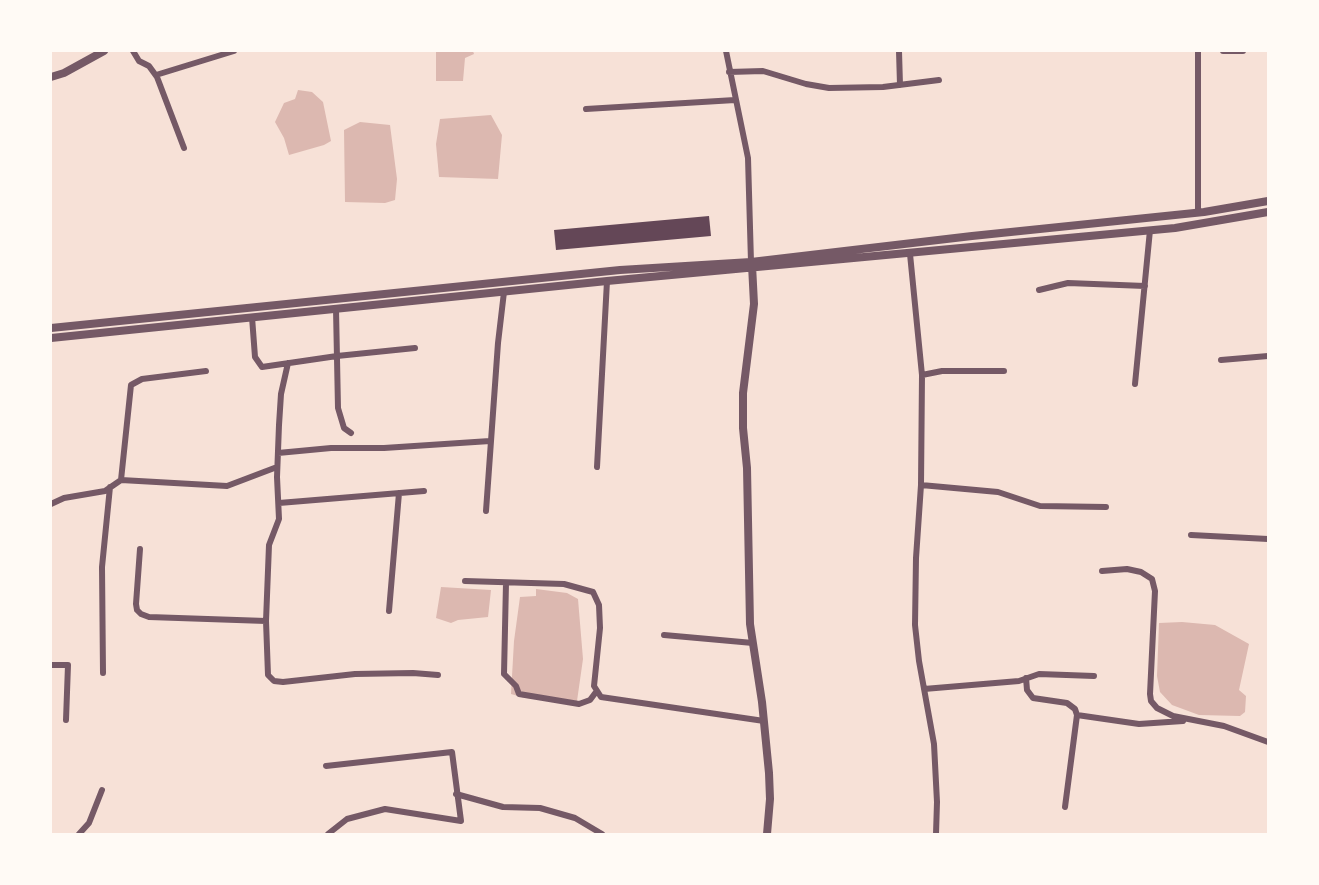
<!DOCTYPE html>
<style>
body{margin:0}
#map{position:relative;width:1319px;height:885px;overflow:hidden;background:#f7e1d7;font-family:Raleway,sans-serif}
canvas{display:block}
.frame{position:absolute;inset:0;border:52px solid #fffaf5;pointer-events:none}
</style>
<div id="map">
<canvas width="1319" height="885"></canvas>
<div class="frame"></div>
</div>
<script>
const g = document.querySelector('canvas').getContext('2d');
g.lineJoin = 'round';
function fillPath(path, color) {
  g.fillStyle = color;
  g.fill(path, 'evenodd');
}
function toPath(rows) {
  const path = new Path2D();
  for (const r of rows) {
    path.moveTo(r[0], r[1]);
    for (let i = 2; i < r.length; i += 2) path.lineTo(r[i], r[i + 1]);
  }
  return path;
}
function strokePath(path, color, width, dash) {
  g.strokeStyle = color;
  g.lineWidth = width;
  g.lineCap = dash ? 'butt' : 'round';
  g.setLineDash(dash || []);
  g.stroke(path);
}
const water = toPath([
 [436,51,473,51,474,54,465,58,463,81,436,81],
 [298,90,312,92,323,102,331,141,324,145,289,155,284,138,275,122,284,103,295,99],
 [491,115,502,135,498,179,439,177,436,144,440,119],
 [360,122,390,125,397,179,395,200,385,203,345,202,344,130],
 [441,587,491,590,488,617,458,620,451,623,436,618],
 [536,589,567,593,578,599,583,659,577,701,525,698,511,694,514,641,520,597,536,596],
 [1182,622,1215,625,1249,644,1239,690,1246,696,1245,712,1240,716,1199,715,1172,705,1160,692,1157,676,1159,623]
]);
const building = toPath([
 [709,216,711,236,556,250,554,230]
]);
const minor = toPath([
 [133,51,139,61,149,66,157,77,184,148],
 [726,51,748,158,751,262],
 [899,51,900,85],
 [1198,51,1198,213],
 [1223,51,1243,51],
 [729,72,763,71,806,84,829,88,883,87,939,80],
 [156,75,234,51],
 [586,109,735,100],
 [910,254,922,375],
 [1039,290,1068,283,1145,286],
 [336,309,338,408,344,428,351,433],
 [252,317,255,357,262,367,337,356,415,348],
 [1221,360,1268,356],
 [288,363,281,394,279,425,277,477,279,519,269,545,266,621,268,675,274,681,283,682,355,674,413,673,438,675],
 [1135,384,1150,230],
 [278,453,331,448,384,448,490,441],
 [597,467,607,281],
 [121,480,131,385,142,379,206,371],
 [921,485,998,492,1040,506,1106,507],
 [279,503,424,491],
 [51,504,64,498,105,491,121,480,227,486,277,467],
 [486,511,498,343,504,292],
 [1191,535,1268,539],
 [140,549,136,604,137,610,141,614,149,617,266,621],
 [1102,571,1127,569,1141,572,1152,579,1155,591,1150,694,1151,701,1157,708,1173,716,1224,726,1268,742],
 [465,581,564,584,593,592,599,605,600,628,594,686,601,697,764,721],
 [506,583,504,674,516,686,519,694,579,704,590,700,596,692],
 [389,611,399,493],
 [664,635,753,643],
 [51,665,68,665,66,720],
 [103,673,102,567,110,487],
 [1026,678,1027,690,1033,698,1067,703,1075,709,1077,715,1065,807],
 [924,689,1019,681,1039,674,1094,676],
 [1077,715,1139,724,1183,721],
 [326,766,452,752,461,821,385,809,347,819,328,834],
 [456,794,503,807,540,808,575,818,602,834],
 [79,834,89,823,102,790],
 [936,834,937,802,934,744,919,661,915,625,916,558,921,485,922,375,942,371,1004,371]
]);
const tertiary = toPath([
 [51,77,64,73,104,51],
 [752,265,754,304,743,393,743,428,747,468,750,624,762,702,769,773,770,799,767,834],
 [51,328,620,270,751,262,972,236,1204,212,1268,201],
 [51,338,607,281,1175,228,1268,212]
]);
fillPath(water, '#dcb8b0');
fillPath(building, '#644757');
strokePath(minor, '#755966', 6);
strokePath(tertiary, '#755966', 8);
</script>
